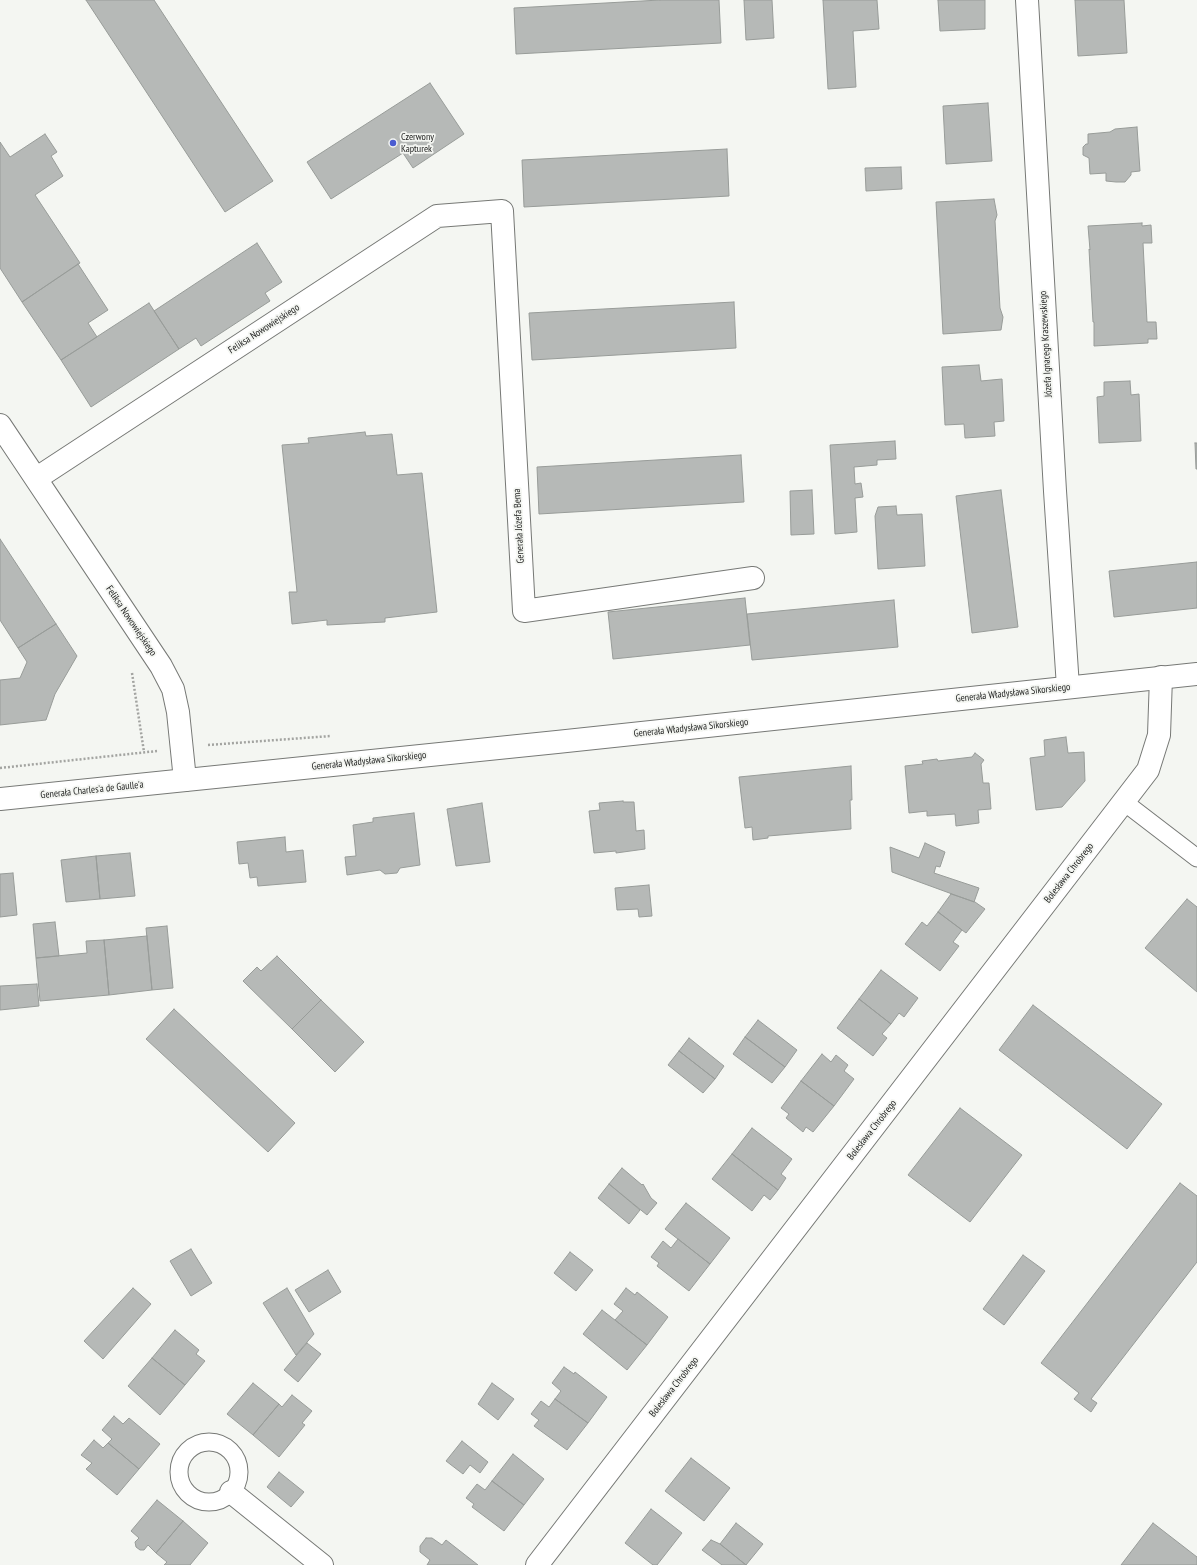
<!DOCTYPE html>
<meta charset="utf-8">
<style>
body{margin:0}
canvas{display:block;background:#f4f6f2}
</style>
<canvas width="1197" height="1565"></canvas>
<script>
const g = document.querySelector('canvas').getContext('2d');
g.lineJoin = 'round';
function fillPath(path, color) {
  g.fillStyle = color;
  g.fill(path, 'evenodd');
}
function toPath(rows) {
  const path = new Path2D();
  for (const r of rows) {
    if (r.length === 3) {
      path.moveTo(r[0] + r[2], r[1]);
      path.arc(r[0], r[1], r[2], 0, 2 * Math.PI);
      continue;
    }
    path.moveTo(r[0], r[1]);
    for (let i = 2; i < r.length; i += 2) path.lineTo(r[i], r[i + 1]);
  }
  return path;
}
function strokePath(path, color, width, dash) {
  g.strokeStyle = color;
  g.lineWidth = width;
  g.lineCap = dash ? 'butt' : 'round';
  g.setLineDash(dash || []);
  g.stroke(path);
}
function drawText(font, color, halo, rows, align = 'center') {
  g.font = font + ' "PT Sans Narrow",sans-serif';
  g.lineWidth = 3.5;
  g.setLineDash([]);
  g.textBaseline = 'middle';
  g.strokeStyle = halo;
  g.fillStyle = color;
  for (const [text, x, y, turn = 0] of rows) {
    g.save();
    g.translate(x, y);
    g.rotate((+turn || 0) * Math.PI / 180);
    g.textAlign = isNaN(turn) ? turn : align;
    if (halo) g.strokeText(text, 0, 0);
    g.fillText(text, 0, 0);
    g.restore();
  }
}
const building = toPath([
 [86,0,154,0,273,181,225,212,86,0],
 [660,0,719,0,721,43,516,54,514,8,660,0],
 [744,0,772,0,774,38,746,40,744,0],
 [823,0,877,0,879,29,853,31,856,87,828,89,823,0],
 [938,0,985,0,985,29,940,31,938,0],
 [1075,0,1124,0,1127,53,1078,56,1075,0],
 [430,83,464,134,413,168,403,153,331,199,307,162,430,83],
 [988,103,992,161,946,164,943,106,988,103],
 [1137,127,1140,171,1131,172,1131,175,1125,182,1116,182,1106,181,1106,173,1090,174,1089,158,1083,155,1083,147,1086,144,1088,144,1088,134,1110,132,1115,129,1137,127],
 [45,134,57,152,51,156,63,176,35,195,80,263,22,302,0,268,0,142,10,157,45,134],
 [727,149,729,196,524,207,522,160,727,149],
 [901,167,902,189,866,191,865,168,901,167],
 [994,199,997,215,995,221,1000,308,1003,317,1001,330,943,334,936,202,994,199],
 [1142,223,1142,226,1151,225,1152,243,1143,243,1147,322,1156,322,1157,339,1148,339,1148,343,1094,346,1094,322,1093,322,1089,249,1090,250,1088,226,1142,223],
 [257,243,282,282,265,293,270,301,201,346,196,338,179,349,154,311,257,243],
 [78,264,108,310,88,323,97,337,61,360,22,302,78,264],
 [734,302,736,348,532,360,529,313,734,302],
 [149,303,179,349,91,407,61,360,149,303],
 [979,365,981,381,1002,379,1004,421,994,422,995,436,965,438,964,424,945,425,942,367,979,365],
 [1130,381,1131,395,1139,394,1141,441,1099,443,1097,397,1104,396,1104,382,1130,381],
 [365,432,366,436,392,434,397,475,422,473,437,612,385,618,385,622,327,625,327,620,292,624,289,592,297,592,282,445,309,443,308,438,365,432],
 [895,441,896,459,877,460,877,465,854,467,855,484,861,483,863,497,855,498,857,532,835,534,830,445,895,441],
 [1195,443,1197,443,1197,469,1196,469,1195,443],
 [741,455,744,502,539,514,537,467,741,455],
 [812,490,814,534,791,535,790,491,812,490],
 [1001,490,1018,627,972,633,956,496,1001,490],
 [896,506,897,515,922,514,925,566,878,569,875,516,878,507,896,506],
 [0,539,56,624,18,648,0,620,0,539],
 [1197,562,1197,608,1114,617,1109,571,1197,562],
 [745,598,750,645,613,659,608,612,745,598],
 [894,600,898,647,752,660,747,614,894,600],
 [56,624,77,656,55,694,46,720,0,725,0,680,20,678,27,662,18,648,56,624],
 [1066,737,1068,753,1084,752,1085,781,1062,807,1036,810,1030,758,1045,756,1044,740,1066,737],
 [975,753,984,760,981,764,983,783,989,783,991,809,978,810,979,823,956,826,955,814,927,816,927,811,909,813,905,766,923,764,922,761,937,759,938,761,972,757,975,753],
 [851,766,852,800,850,800,851,829,768,836,768,838,753,840,752,827,745,828,739,777,851,766],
 [623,801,623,802,634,802,636,831,644,830,645,849,616,853,616,851,594,853,589,811,600,810,599,803,623,801],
 [482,803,490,862,456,866,447,809,482,803],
 [414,813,420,865,400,868,397,873,385,874,380,870,347,875,345,857,356,856,353,825,373,822,373,818,414,813],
 [285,837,286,852,303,850,306,882,258,886,257,877,250,878,248,863,239,864,237,842,285,837],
 [925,843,945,852,940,867,936,866,934,873,979,888,974,902,892,872,890,847,919,858,925,843],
 [130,853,135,896,100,899,96,856,130,853],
 [96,856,100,899,66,902,61,860,96,856],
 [13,873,17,915,0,917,0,874,13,873],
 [649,885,652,916,639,917,638,909,617,910,615,888,649,885],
 [951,894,975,902,985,909,966,933,938,912,951,894],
 [1187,899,1197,907,1197,992,1145,948,1187,899],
 [938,912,962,930,953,942,959,946,940,971,905,944,922,922,927,926,938,912],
 [55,922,59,956,36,958,33,924,55,922],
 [167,926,173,988,152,990,146,928,167,926],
 [147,936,152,990,109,995,104,940,147,936],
 [104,940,109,995,40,1001,36,958,87,953,86,941,104,940],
 [277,956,321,1000,292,1029,243,981,257,967,261,971,277,956],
 [881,970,918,998,904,1017,899,1013,891,1024,859,999,881,970],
 [37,984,39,1006,0,1010,0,986,37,984],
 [859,999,891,1024,882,1034,887,1038,873,1056,837,1028,859,999],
 [321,1000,364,1042,335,1072,292,1029,321,1000],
 [1033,1005,1162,1104,1127,1149,999,1050,1033,1005],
 [174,1009,295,1123,268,1152,146,1039,174,1009],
 [758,1020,797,1050,785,1067,745,1037,758,1020],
 [745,1037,785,1067,772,1083,733,1054,745,1037],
 [689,1038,724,1066,715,1079,679,1051,689,1038],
 [679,1051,715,1079,703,1093,668,1065,679,1051],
 [822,1054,831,1062,836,1055,848,1065,844,1071,854,1079,834,1106,801,1081,822,1054],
 [801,1081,834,1106,813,1132,806,1127,803,1132,786,1118,789,1114,781,1108,801,1081],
 [960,1108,1022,1155,970,1222,908,1175,960,1108],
 [752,1128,792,1159,781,1174,786,1178,778,1190,732,1154,752,1128],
 [732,1154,778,1190,770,1200,764,1195,752,1211,712,1179,732,1154],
 [622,1168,642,1185,643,1184,651,1198,657,1203,647,1215,609,1184,622,1168],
 [1180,1183,1197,1196,1197,1262,1091,1399,1097,1403,1091,1412,1074,1399,1079,1393,1041,1363,1180,1183],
 [609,1184,640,1210,629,1224,598,1198,609,1184],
 [686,1203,730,1238,710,1264,665,1229,686,1203],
 [678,1239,710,1264,689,1291,657,1266,659,1263,651,1257,663,1241,671,1248,678,1239],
 [191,1249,212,1283,191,1296,170,1261,191,1249],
 [570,1252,593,1270,576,1291,554,1273,570,1252],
 [1023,1255,1045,1271,1004,1325,983,1309,1023,1255],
 [328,1270,341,1292,309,1312,295,1290,328,1270],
 [133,1288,151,1304,103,1359,84,1341,133,1288],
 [287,1288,314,1334,296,1355,263,1303,287,1288],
 [626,1288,635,1295,637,1292,668,1317,647,1345,615,1320,623,1311,614,1304,626,1288],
 [602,1310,647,1345,627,1370,583,1334,602,1310],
 [175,1330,199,1350,196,1354,205,1361,185,1385,152,1358,175,1330],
 [307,1343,321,1354,298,1382,284,1370,307,1343],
 [152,1358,185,1385,160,1415,128,1386,152,1358],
 [564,1367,574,1374,575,1372,607,1397,588,1423,555,1399,561,1391,552,1383,564,1367],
 [253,1383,279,1404,253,1435,227,1414,253,1383],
 [492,1383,514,1399,498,1420,478,1404,492,1383],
 [292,1395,312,1411,302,1423,305,1425,279,1457,253,1435,279,1404,282,1407,292,1395],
 [555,1399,588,1423,567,1450,534,1426,539,1420,531,1414,541,1401,549,1407,555,1399],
 [114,1416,123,1424,129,1418,160,1444,139,1469,108,1443,112,1439,102,1430,114,1416],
 [94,1440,103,1448,108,1443,139,1469,117,1495,86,1469,92,1463,81,1455,94,1440],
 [462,1441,488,1462,480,1473,470,1465,463,1474,446,1461,462,1441],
 [513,1454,544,1479,524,1505,492,1481,513,1454],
 [691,1458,730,1488,704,1521,665,1491,691,1458],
 [279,1472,304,1492,291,1507,267,1487,279,1472],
 [492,1481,524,1505,504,1531,472,1507,474,1504,466,1498,477,1484,485,1490,492,1481],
 [157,1500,183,1521,156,1553,148,1545,144,1550,140,1550,136,1547,135,1542,139,1538,131,1531,157,1500],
 [651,1509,682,1533,657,1565,653,1565,625,1543,651,1509],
 [183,1521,208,1543,190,1565,164,1565,167,1562,156,1553,183,1521],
 [736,1523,763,1544,746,1565,720,1544,736,1523],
 [1153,1523,1197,1557,1197,1565,1121,1565,1153,1523],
 [426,1538,432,1538,442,1545,446,1540,478,1565,427,1565,430,1560,420,1552,420,1546,426,1538],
 [711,1540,720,1544,746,1565,722,1565,702,1550,711,1540]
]);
const path = toPath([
 [132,673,144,752],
 [208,745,331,736],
 [0,768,157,751]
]);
const service = toPath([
 [1124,802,1197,858],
 [209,1472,30]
]);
const minor = toPath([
 [1027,0,1055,491,1068,687],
 [37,478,437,216,502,211,524,611,753,578],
 [231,1492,322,1565],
 [537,1565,1148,770,1159,735,1161,677]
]);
const tertiary = toPath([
 [0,425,161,666,173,689,178,712,185,780]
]);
const secondary = toPath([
 [0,799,557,742,1197,674]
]);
const markers = [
 [393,143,4,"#4a5cd1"]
];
const poiNames = [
 ["Czerwony",401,137],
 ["Kapturek",401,149]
];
const streetNames = [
 ["Feliksa Nowowiejskiego",264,329,-33],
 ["Józefa Ignacego Kraszewskiego",1046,344,-93],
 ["Generała Józefa Bema",519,526,-93],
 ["Feliksa Nowowiejskiego",131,621,56],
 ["Generała Władysława Sikorskiego",1013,693,-6],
 ["Generała Władysława Sikorskiego",691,728,-6],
 ["Generała Władysława Sikorskiego",369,761,-6],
 ["Generała Charles'a de Gaulle'a",92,790,-6],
 ["Bolesława Chrobrego",1069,873,-52],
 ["Bolesława Chrobrego",872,1130,-52],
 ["Bolesława Chrobrego",674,1387,-52]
];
fillPath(building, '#b6b9b7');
strokePath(building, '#989c99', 1);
strokePath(service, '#777976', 19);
strokePath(minor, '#777976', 24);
strokePath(tertiary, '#777976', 24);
strokePath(secondary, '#777976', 24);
strokePath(path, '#a3a4a1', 2.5, [2, 2]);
strokePath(service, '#fff', 17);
strokePath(minor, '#fff', 22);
strokePath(tertiary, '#fff', 22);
strokePath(secondary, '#fff', 22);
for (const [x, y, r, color] of markers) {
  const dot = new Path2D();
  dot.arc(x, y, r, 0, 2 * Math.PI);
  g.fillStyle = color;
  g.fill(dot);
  strokePath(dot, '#f4f6f2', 1.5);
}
drawText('10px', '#232423', '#f4f6f2', poiNames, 'left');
drawText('10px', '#232423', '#f4f6f2', streetNames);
</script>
